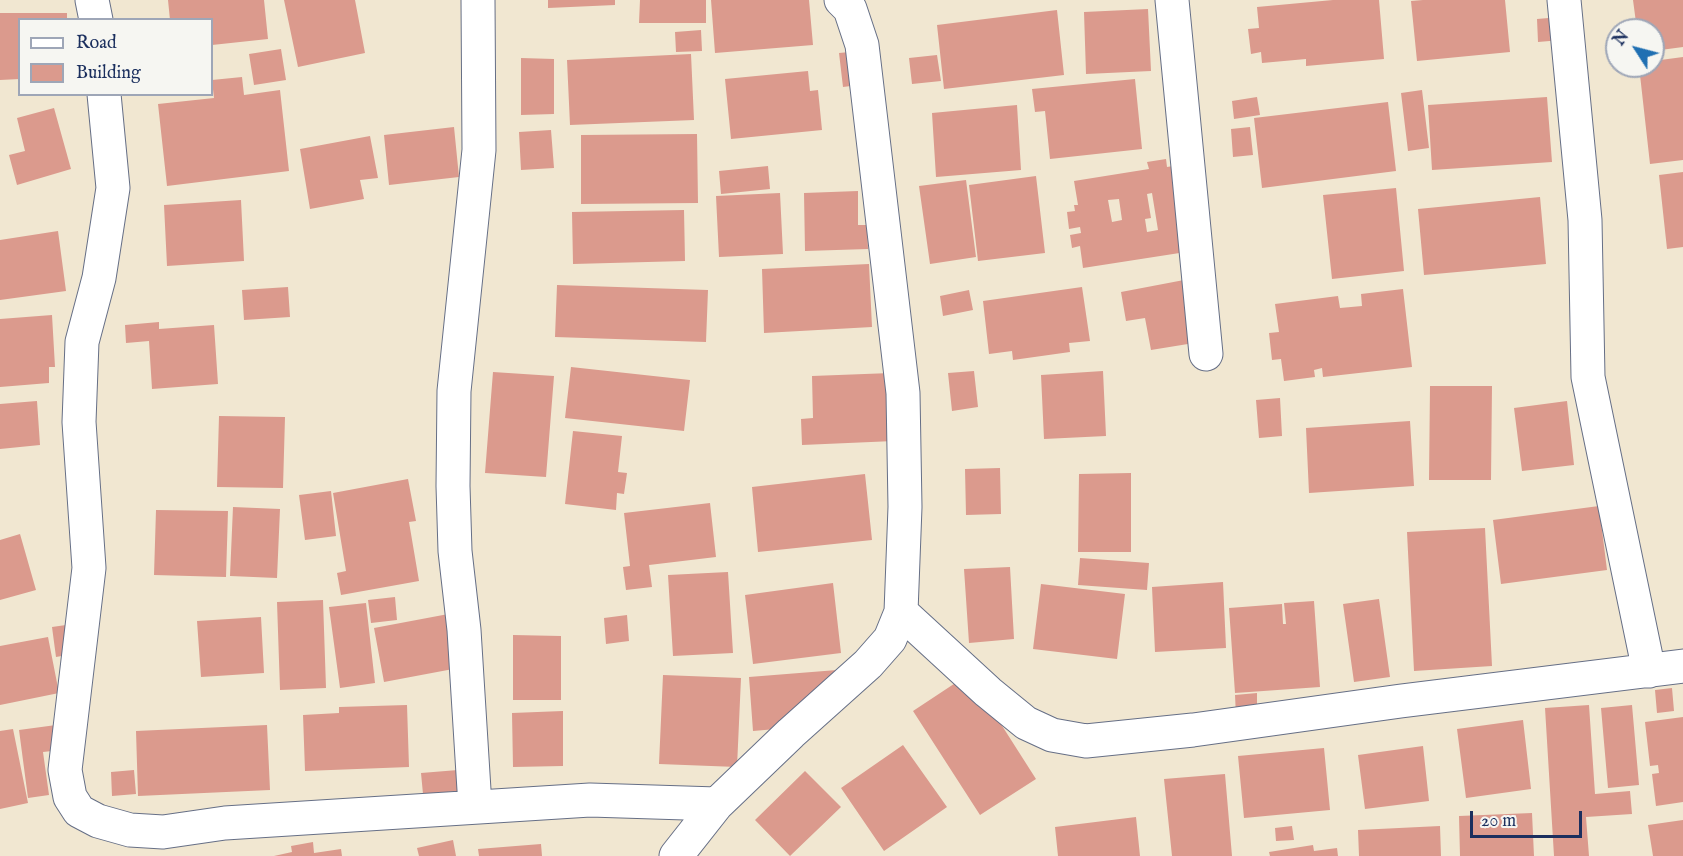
<!DOCTYPE html>
<style>
body{margin:0}
#map{position:relative;width:1683px;height:856px;overflow:hidden;background:#f1e7d1;font-family:"IM FELL English",serif}
canvas{display:block}
.legend{position:absolute;left:18px;top:18px;width:195px;height:78px;box-sizing:border-box;background:#f6f6f2;border:2px solid #9ea6b7;margin:0;padding:8px 10px;list-style:none;font-size:18px;color:#1b2f5e}
.legend li{display:flex;align-items:center;gap:12px;height:30px}
.legend b{width:30px;border:2px solid #9ea6b7}
.north{position:absolute;left:1605px;top:18px;width:60px;height:60px;box-sizing:border-box;background:#f6f6f2;border:2px solid #9ea6b7;border-radius:50%;rotate:306deg;font-size:16px;font-weight:700;line-height:24px;text-align:center;color:#1b2f5e}
.north::after{content:'';display:block;margin:auto;width:21px;height:27px;background:#1f6fb2;clip-path:polygon(50% 0,100% 100%,50% 72%,0 100%)}
.scale{position:absolute;left:1470px;top:811px;width:112px;height:27px;box-sizing:border-box;border:3px solid #1b2f5e;border-top:0;padding-left:8px;font-size:18px;line-height:21px;white-space:nowrap;color:#1b2f5e;-webkit-text-stroke:4px #f6f6f2;paint-order:stroke}
</style>
<div id="map">
<canvas width="1683" height="856"></canvas>
<ul class="legend">
<li><b style="height:8px;background:#fff"></b>Road</li>
<li><b style="height:16px;background:#db9a8d"></b>Building</li>
</ul>
<div class="north">N</div>
<div class="scale">20 m</div>
</div>
<script>
const g = document.querySelector('canvas').getContext('2d');
g.lineJoin = 'round';
function fillPath(path, color) {
  g.fillStyle = color;
  g.fill(path, 'evenodd');
}
function toPath(rows) {
  const path = new Path2D();
  for (const r of rows) {
    path.moveTo(r[0], r[1]);
    for (let i = 2; i < r.length; i += 2) path.lineTo(r[i], r[i + 1]);
  }
  return path;
}
function strokePath(path, color, width, dash) {
  g.strokeStyle = color;
  g.lineWidth = width;
  g.lineCap = dash ? 'butt' : 'round';
  g.setLineDash(dash || []);
  g.stroke(path);
}
const building = toPath([
 [168,0,264,0,268,39,212,45,212,20,170,20],
 [284,0,355,0,365,53,298,67],
 [548,0,615,0,615,5,548,8],
 [640,0,706,0,706,23,639,23],
 [711,0,809,0,813,45,715,53],
 [1333,0,1379,0,1384,59,1306,66,1306,59,1262,63,1261,52,1251,54,1248,29,1259,28,1257,7],
 [1423,0,1505,0,1510,52,1417,61,1411,1],
 [1633,0,1683,0,1683,47,1653,51,1653,30,1637,30],
 [1148,9,1151,71,1086,74,1084,12],
 [1057,10,1064,75,944,89,937,25],
 [0,13,67,13,67,20,20,20,20,79,0,80],
 [1572,16,1573,39,1538,42,1537,19],
 [701,30,702,51,676,52,675,32],
 [281,49,286,80,254,85,249,54],
 [871,50,874,83,843,87,839,53],
 [691,54,694,120,570,125,567,60],
 [937,55,941,81,912,84,909,58],
 [1683,57,1683,160,1650,164,1639,66,1653,66,1653,61],
 [521,58,554,59,554,114,521,115],
 [808,71,810,91,818,90,822,130,731,139,725,79],
 [242,77,244,95,280,90,289,171,167,186,158,104,214,98,212,80],
 [1135,79,1142,149,1050,159,1045,111,1035,112,1032,89],
 [1422,90,1429,148,1408,151,1401,93],
 [1257,97,1260,115,1234,119,1232,101],
 [1547,97,1552,162,1432,170,1428,105],
 [1388,102,1396,171,1262,188,1254,118],
 [1017,105,1021,170,936,177,932,113],
 [54,108,71,169,17,185,9,155,25,151,17,118],
 [454,127,459,177,389,185,384,135],
 [1250,127,1253,155,1233,157,1231,129],
 [551,130,554,168,521,170,519,132],
 [697,134,698,203,581,204,581,135],
 [370,136,378,178,360,180,364,199,310,209,300,149],
 [1166,159,1167,167,1173,166,1186,252,1083,268,1080,246,1072,248,1070,235,1081,233,1080,227,1069,229,1067,212,1075,211,1074,205,1078,205,1074,181,1149,169,1147,162],
 [1152,193,1158,230,1147,232,1145,219,1151,218,1147,194],
 [1119,199,1122,220,1112,222,1108,200],
 [768,166,770,189,721,194,719,171],
 [1683,172,1683,247,1667,249,1659,175],
 [1036,176,1045,253,978,261,969,185],
 [966,180,976,257,930,264,919,186],
 [1396,188,1404,271,1332,279,1323,195],
 [858,191,858,225,867,225,868,249,805,251,804,193],
 [780,193,783,254,719,257,716,196],
 [1540,197,1546,264,1424,275,1418,209],
 [241,200,244,261,167,266,164,205],
 [684,210,685,261,573,264,572,212],
 [58,231,66,291,0,300,0,240],
 [869,264,872,327,764,333,762,269],
 [1184,280,1194,343,1151,350,1145,318,1126,321,1121,292],
 [557,285,708,290,706,342,555,337],
 [288,287,290,317,244,320,242,290],
 [1082,287,1090,341,1069,343,1070,352,1013,360,1012,351,989,354,983,301],
 [1403,289,1412,367,1323,377,1322,368,1314,370,1315,377,1284,381,1281,359,1272,360,1269,333,1279,332,1275,304,1338,296,1340,308,1362,306,1361,294],
 [969,290,973,310,943,316,940,296],
 [52,315,55,367,49,367,49,383,0,387,0,319],
 [159,322,159,329,214,325,218,384,152,389,149,341,126,343,125,325],
 [571,367,690,380,684,431,565,418],
 [974,371,978,407,952,411,948,373],
 [1103,371,1106,436,1044,439,1041,375],
 [493,372,554,376,546,477,485,473],
 [891,373,894,441,802,445,801,419,813,418,812,376],
 [1430,386,1492,386,1491,480,1429,480],
 [1280,398,1282,436,1259,438,1256,400],
 [37,401,40,445,0,449,0,404],
 [1567,401,1574,465,1522,471,1514,408],
 [219,416,285,417,283,488,217,487],
 [1410,421,1414,486,1309,493,1306,428],
 [573,431,622,436,618,472,627,473,624,494,617,493,616,510,565,504],
 [1000,468,1001,514,966,515,965,469],
 [1131,473,1131,552,1078,552,1079,474],
 [865,474,872,540,758,552,752,487],
 [408,479,416,521,409,522,419,581,341,595,337,573,346,571,333,493],
 [331,491,336,536,305,540,299,495],
 [710,503,716,557,649,565,652,587,626,590,623,567,630,566,624,513],
 [1599,506,1607,570,1501,584,1493,520],
 [233,507,280,509,277,578,230,576],
 [156,510,228,511,226,577,154,575],
 [1485,528,1492,666,1414,671,1407,532],
 [20,534,36,590,0,600,0,540],
 [1080,558,1149,563,1147,590,1078,585],
 [1010,567,1014,639,969,643,964,569],
 [728,572,733,653,673,656,668,575],
 [1223,582,1226,648,1155,652,1152,587],
 [833,583,841,653,753,664,745,595],
 [1041,584,1125,594,1117,659,1033,649],
 [395,597,397,620,371,623,368,600],
 [1379,599,1390,677,1354,682,1343,604],
 [323,600,326,688,280,690,277,602],
 [1314,601,1320,687,1235,693,1229,608,1282,604,1283,624,1286,624,1284,603],
 [366,603,375,683,340,688,329,607],
 [459,612,469,666,384,682,374,628],
 [627,615,629,641,606,644,604,618],
 [261,617,264,673,201,677,197,621],
 [80,623,84,652,56,657,52,627],
 [513,635,561,636,561,700,513,700],
 [48,637,59,693,0,705,0,646],
 [837,670,840,708,811,726,753,731,749,677],
 [969,674,1036,779,980,815,913,711],
 [663,675,741,678,737,767,659,764],
 [1672,688,1674,711,1657,713,1655,690],
 [1257,693,1257,715,1236,716,1235,695],
 [407,705,409,767,305,771,303,715,339,713,339,707],
 [1589,705,1595,794,1630,791,1632,814,1586,817,1589,856,1554,856,1545,708],
 [1632,705,1639,785,1608,788,1601,708],
 [563,711,563,766,513,767,512,713],
 [1683,717,1683,802,1656,806,1652,774,1659,773,1658,765,1650,766,1645,722],
 [1523,720,1531,789,1466,798,1457,729],
 [71,723,52,751,43,752,49,795,28,798,19,730],
 [267,725,270,790,138,796,136,731],
 [13,729,28,803,0,809,0,731],
 [903,745,947,807,884,851,841,788],
 [1423,746,1429,801,1365,809,1358,755],
 [1324,748,1330,810,1244,818,1238,756],
 [134,770,136,794,112,796,111,772],
 [458,770,460,791,423,794,421,773],
 [805,771,841,807,790,856,755,820],
 [1225,774,1232,856,1172,856,1164,779],
 [1532,813,1534,856,1460,856,1459,816],
 [1136,817,1140,856,1058,856,1055,827],
 [1683,820,1683,856,1653,856,1648,825],
 [1292,826,1294,840,1276,841,1275,828],
 [1440,826,1441,856,1359,856,1358,830],
 [453,840,456,856,419,856,417,848],
 [313,842,314,853,341,849,342,856,274,856,292,852,291,846],
 [541,844,542,856,479,856,478,849],
 [1313,845,1314,851,1337,848,1338,856,1270,856,1269,852]
]);
const minor = toPath([
 [92,0,96,20],
 [1172,0,1206,354],
 [1564,0,1585,220,1588,377,1649,671],
 [104,94,113,188,99,278,82,342,79,422,89,568,65,770,70,797,79,811,98,821,130,830,163,832,225,823,590,800,717,804],
 [901,612,988,692,1026,723,1052,735,1086,741,1193,730,1401,701,1683,666],
 [475,806,464,630,455,551,453,486,454,391,479,150,478,0],
 [676,856,717,804,791,733,868,664,890,639,901,612,905,507,903,393,862,45,850,9,841,0]
]);
fillPath(building, '#db9a8d');
strokePath(minor, '#666f86', 35);
strokePath(minor, '#fff', 33);
</script>
